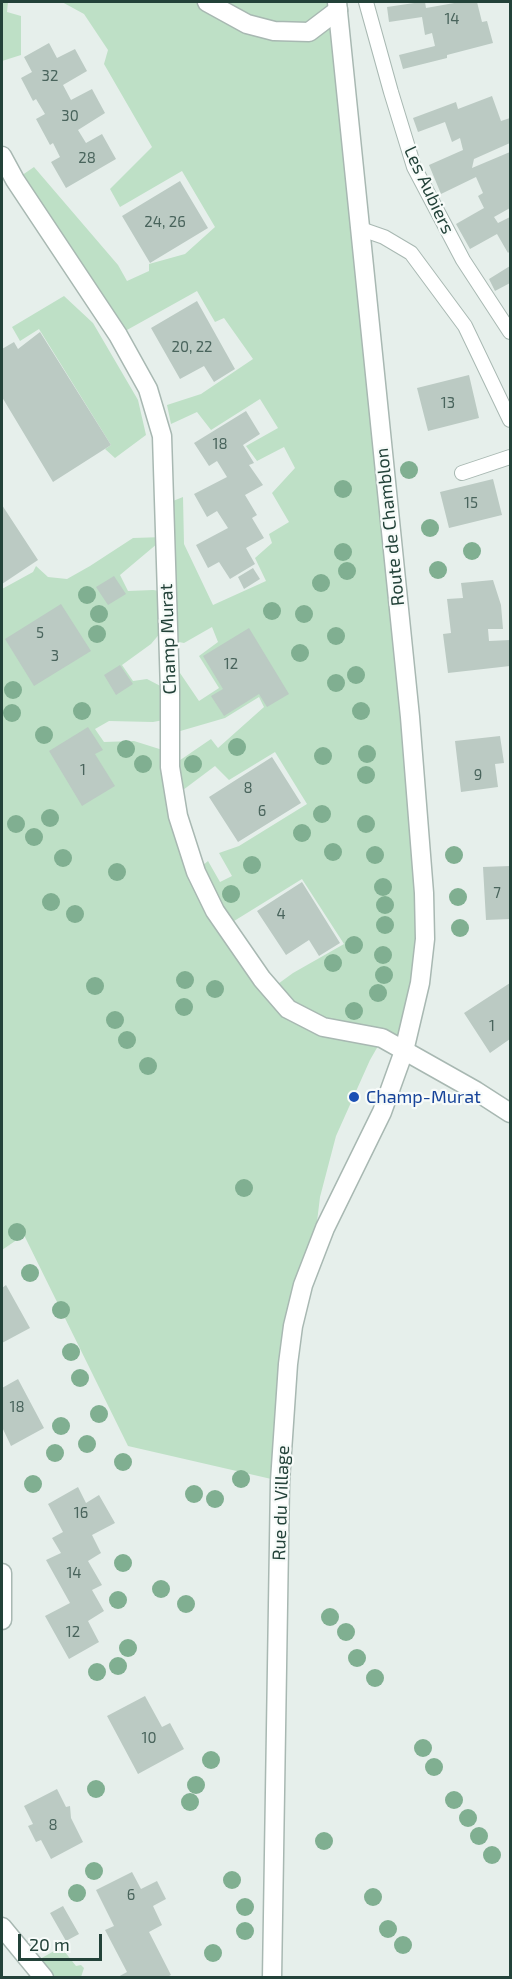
<!DOCTYPE html>
<style>
body{margin:0}
#map{position:relative;width:512px;height:1979px;overflow:hidden;background:#e6efeb;font-family:"Exo 2",sans-serif}
canvas{display:block}
.frame{position:absolute;inset:0;border:3px solid #234239;pointer-events:none}
.scale{position:absolute;left:18px;top:1934px;width:84px;height:27px;box-sizing:border-box;border:3px solid #234239;border-top:0;padding-left:8px;font-size:18px;line-height:21px;white-space:nowrap;color:#234239;-webkit-text-stroke:4px #f7fbf9;paint-order:stroke}
</style>
<div id="map">
<canvas width="512" height="1979"></canvas>
<div class="frame"></div>
<div class="scale">20 m</div>
</div>
<script>
const g = document.querySelector('canvas').getContext('2d');
g.lineJoin = 'round';
function fillPath(path, color) {
  g.fillStyle = color;
  g.fill(path, 'evenodd');
}
function toPath(rows) {
  const path = new Path2D();
  for (const r of rows) {
    path.moveTo(r[0], r[1]);
    for (let i = 2; i < r.length; i += 2) path.lineTo(r[i], r[i + 1]);
  }
  return path;
}
function strokePath(path, color, width, dash) {
  g.strokeStyle = color;
  g.lineWidth = width;
  g.lineCap = dash ? 'butt' : 'round';
  g.setLineDash(dash || []);
  g.stroke(path);
}
function drawText(font, color, halo, rows, align = 'center') {
  g.font = font + ' "Exo 2",sans-serif';
  g.lineWidth = 4.5;
  g.setLineDash([]);
  g.textBaseline = 'middle';
  g.strokeStyle = halo;
  g.fillStyle = color;
  for (const [text, x, y, turn = 0] of rows) {
    g.save();
    g.translate(x, y);
    g.rotate((+turn || 0) * Math.PI / 180);
    g.textAlign = isNaN(turn) ? turn : align;
    if (halo) g.strokeText(text, 0, 0);
    g.fillText(text, 0, 0);
    g.restore();
  }
}
const green = toPath([
 [2,2,8,2,7,12,21,16,21,55,2,61],
 [62,2,337,2,424,893,404,1051,382,1039,370,1060,336,1136,320,1197,312,1263,303,1285,280,1481,128,1446,24,1235,2,1250,2,589,33,572,36,566,48,577,67,579,90,566,133,538,164,537,163,505,183,497,184,544,213,605,266,581,255,558,272,543,269,534,289,522,272,493,295,468,284,447,257,461,246,446,278,428,260,399,211,430,197,412,171,424,167,405,201,394,253,359,224,318,215,322,197,291,118,335,15,180,34,167,118,265,127,281,149,271,149,264,185,254,215,227,182,171,120,207,110,189,152,147,104,64,108,50,84,14],
 [164,538,166,592,153,590,128,591,120,575],
 [167,625,169,640,184,643,212,627,218,642,199,656,219,688,199,701,180,673,170,669,170,691,147,679,133,681,122,665,151,644],
 [259,697,264,707,218,748,211,739,170,767,169,752,134,741,104,742,95,729,109,721,153,722,169,719,170,734,225,718],
 [275,752,307,804,239,846,219,853,232,876,220,882,208,861,196,871,175,796,215,766,229,780],
 [302,879,344,944,293,973,271,989,226,926],
 [64,296,93,323,138,400,146,435,115,458,105,449,111,445,39,329,20,341,12,327],
 [61,1947,76,1966,81,1965,84,1968,81,1977,45,1977,33,1963]
]);
const building = toPath([
 [421,2,425,2,426,8,460,2,477,2,482,22,487,21,493,43,447,55,447,58,403,69,399,55,435,46,432,33,425,35,422,17,389,22,387,7],
 [49,43,57,58,75,49,87,71,63,85,71,100,92,89,105,113,78,130,86,143,102,134,116,159,66,188,51,162,60,157,53,143,50,145,36,119,45,114,36,99,33,101,21,78,32,72,24,57],
 [492,96,501,121,510,118,510,143,474,159,472,168,510,152,510,208,494,217,498,223,510,217,510,251,508,253,497,234,470,249,456,224,484,208,478,196,483,193,476,177,441,194,429,165,463,150,460,138,452,142,445,122,418,132,413,118,456,102,458,109],
 [180,181,208,228,150,263,122,216],
 [510,266,510,283,495,291,489,279],
 [197,301,235,369,214,382,204,366,180,379,151,328],
 [40,332,111,445,53,482,2,397,2,349,14,342,18,349],
 [469,375,479,418,428,431,417,388],
 [246,411,260,434,243,445,254,463,249,465,263,485,245,495,257,515,252,518,264,538,246,548,255,564,230,579,219,562,208,568,196,545,228,528,217,511,207,517,194,494,227,477,217,461,209,466,194,443],
 [493,479,502,515,449,528,440,492],
 [2,505,38,560,2,584],
 [253,568,260,579,244,589,238,577],
 [114,576,126,594,108,605,96,587],
 [493,580,501,605,503,629,488,629,489,641,510,640,510,666,448,673,443,634,451,633,447,599,463,598,461,583],
 [61,604,91,651,34,686,5,639],
 [249,628,289,694,267,707,259,694,224,716,211,696,223,689,203,656],
 [120,665,133,684,116,695,104,675],
 [88,727,103,750,95,754,115,786,82,806,49,751],
 [500,736,504,763,495,764,498,787,461,792,455,741],
 [272,757,301,803,238,842,209,797],
 [510,866,510,919,486,920,483,867],
 [302,882,340,943,319,956,309,940,286,955,257,911],
 [510,983,510,1039,490,1053,464,1013],
 [6,1285,30,1328,2,1343,2,1288],
 [18,1379,44,1428,11,1446,2,1427,2,1388],
 [78,1487,86,1503,99,1495,115,1523,92,1535,101,1553,88,1561,102,1585,92,1590,104,1611,88,1621,99,1642,69,1659,45,1616,70,1603,46,1560,61,1553,52,1538,63,1532,48,1504],
 [145,1696,162,1727,170,1723,184,1749,138,1774,107,1716],
 [57,1789,66,1807,70,1806,71,1818,83,1842,51,1859,41,1840,36,1842,28,1826,33,1824,24,1806],
 [132,1872,141,1889,157,1881,166,1899,153,1906,162,1925,149,1932,171,1975,165,1978,116,1978,127,1972,105,1930,114,1926,96,1890],
 [63,1906,79,1934,66,1941,50,1913]
]);
const service = toPath([
 [366,2,391,92,414,167,463,260,510,332],
 [361,229,384,237,411,253,465,326,510,420],
 [462,473,510,457]
]);
const minor = toPath([
 [207,2,247,24,274,31,309,32,338,10],
 [2,156,15,180,118,335,148,389,162,436,170,691,170,767,178,816,196,872,215,911,262,979,288,1009,323,1027,382,1038,476,1091,510,1113],
 [2,1573,2,1620],
 [2,1927,44,1978]
]);
const tertiary = toPath([
 [272,1978,280,1481,288,1364,293,1326,303,1285,325,1228,382,1112,404,1051,420,983,425,939,424,893,410,717,337,2]
]);
const trees = [
 [409,470],
 [343,489],
 [430,528],
 [472,551],
 [343,552],
 [438,570],
 [347,571],
 [321,583],
 [87,595],
 [272,611],
 [99,614],
 [304,614],
 [97,634],
 [336,636],
 [300,653],
 [356,675],
 [336,683],
 [13,690],
 [82,711],
 [361,711],
 [12,713],
 [44,735],
 [237,747],
 [126,749],
 [367,754],
 [323,756],
 [143,764],
 [193,764],
 [366,775],
 [322,814],
 [50,818],
 [16,824],
 [366,824],
 [302,833],
 [34,837],
 [333,852],
 [375,855],
 [454,855],
 [63,858],
 [252,865],
 [117,872],
 [383,887],
 [231,894],
 [458,897],
 [51,902],
 [385,905],
 [75,914],
 [385,925],
 [460,928],
 [354,945],
 [383,955],
 [333,963],
 [384,975],
 [185,980],
 [95,986],
 [215,989],
 [378,993],
 [184,1007],
 [354,1011],
 [115,1020],
 [127,1040],
 [148,1066],
 [244,1188],
 [17,1232],
 [30,1273],
 [61,1310],
 [71,1352],
 [80,1378],
 [99,1414],
 [61,1426],
 [87,1444],
 [55,1453],
 [123,1462],
 [241,1479],
 [33,1484],
 [194,1494],
 [215,1499],
 [123,1563],
 [161,1589],
 [118,1600],
 [186,1604],
 [330,1617],
 [346,1632],
 [128,1648],
 [357,1658],
 [118,1666],
 [97,1672],
 [375,1678],
 [423,1748],
 [211,1760],
 [434,1767],
 [196,1785],
 [96,1789],
 [454,1800],
 [190,1802],
 [468,1818],
 [479,1836],
 [324,1841],
 [492,1855],
 [94,1871],
 [232,1880],
 [77,1893],
 [373,1897],
 [245,1907],
 [388,1929],
 [245,1931],
 [403,1945],
 [213,1953]
];
const markers = [
 [354,1097,6,"#1a4fb4"]
];
const numberNames = [
 ["14",452,19],
 ["32",50,76],
 ["30",70,116],
 ["28",87,158],
 ["24, 26",165,222],
 ["20, 22",192,347],
 ["13",448,403],
 ["18",220,444],
 ["15",471,503],
 ["5",40,633],
 ["3",55,656],
 ["12",231,664],
 ["1",83,770],
 ["9",478,775],
 ["8",248,788],
 ["6",262,811],
 ["7",497,893],
 ["4",281,914],
 ["1",492,1026],
 ["18",17,1407],
 ["16",81,1513],
 ["14",74,1573],
 ["12",73,1632],
 ["10",149,1738],
 ["8",53,1825],
 ["6",131,1895]
];
const streetNames = [
 ["Les Aubiers",429,190,65],
 ["Route de Chamblon",390,527,-96],
 ["Champ Murat",168,639,-92],
 ["Rue du Village",281,1503,-88]
];
const transitNames = [
 ["Champ-Murat",366,1097]
];
fillPath(green, '#bee0c6');
fillPath(building, '#bbcac3');
strokePath(service, '#a8b8b2', 16);
strokePath(minor, '#a8b8b2', 21);
strokePath(tertiary, '#a8b8b2', 21);
strokePath(service, '#fff', 14);
strokePath(minor, '#fff', 18);
strokePath(tertiary, '#fff', 18);
g.fillStyle = '#80af91';
for (const [x, y] of trees) {
  g.beginPath();
  g.arc(x, y, 9, 0, 2 * Math.PI);
  g.fill();
}
for (const [x, y, r, color] of markers) {
  const dot = new Path2D();
  dot.arc(x, y, r, 0, 2 * Math.PI);
  g.fillStyle = color;
  g.fill(dot);
  strokePath(dot, '#f7fbf9', 2);
}
drawText('15px', '#49645c', null, numberNames);
drawText('18px', '#234239', '#f7fbf9', streetNames);
drawText('18px', '#164399', '#f7fbf9', transitNames, 'left');
</script>
